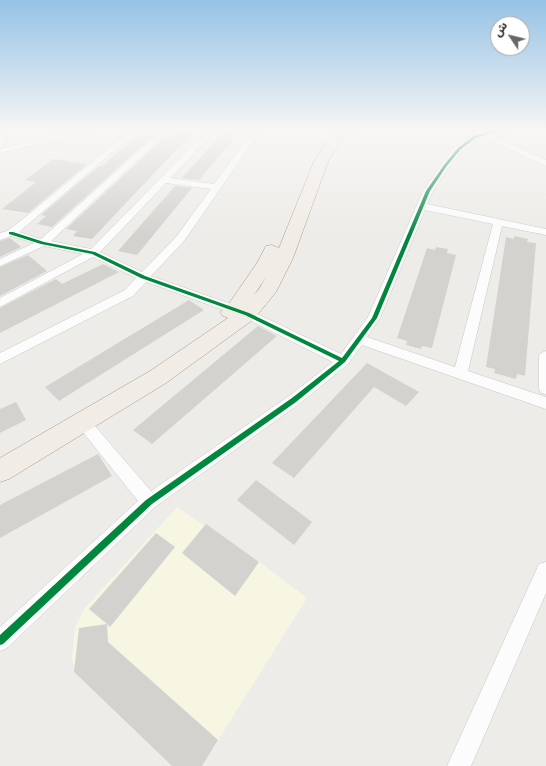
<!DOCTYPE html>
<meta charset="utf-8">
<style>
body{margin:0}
#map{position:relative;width:546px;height:766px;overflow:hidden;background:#edece8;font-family:"Varela Round","Noto Sans Arabic",sans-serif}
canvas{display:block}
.north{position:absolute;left:490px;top:16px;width:40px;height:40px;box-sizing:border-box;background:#fff;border:1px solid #a5a5a5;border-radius:50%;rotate:305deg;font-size:11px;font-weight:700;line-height:16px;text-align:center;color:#1f1f1f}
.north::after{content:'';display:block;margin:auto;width:14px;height:18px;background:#676765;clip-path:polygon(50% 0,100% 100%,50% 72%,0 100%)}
</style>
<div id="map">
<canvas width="546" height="766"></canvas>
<div class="north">ش</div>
</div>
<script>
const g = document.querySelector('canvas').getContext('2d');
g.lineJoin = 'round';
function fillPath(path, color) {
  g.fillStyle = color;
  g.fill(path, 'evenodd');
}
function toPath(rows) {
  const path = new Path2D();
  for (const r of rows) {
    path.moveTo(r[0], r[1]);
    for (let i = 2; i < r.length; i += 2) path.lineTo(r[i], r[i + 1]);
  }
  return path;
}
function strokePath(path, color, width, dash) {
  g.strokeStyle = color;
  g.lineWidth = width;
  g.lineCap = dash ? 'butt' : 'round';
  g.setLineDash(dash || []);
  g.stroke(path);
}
const education = toPath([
 [177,507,259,562,307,598,202,766,172,766,81,679,72,661,75,627,85,608]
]);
const building = toPath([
 [180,129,196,129,92,239,73,236,77,231,66,229,164,138,170,139],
 [226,129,242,129,199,180,182,178],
 [138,135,153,136,52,227,37,224,46,216,41,215,99,166,102,166],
 [53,159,87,164,28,213,2,209,36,182,25,180],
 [175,186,192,188,137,255,118,251],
 [514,236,528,239,527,242,536,243,525,376,517,374,516,379,494,373,495,369,486,367,506,237,514,239],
 [10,238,21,247,0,257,0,241],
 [436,247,448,249,447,253,456,255,432,348,422,346,421,349,406,345,407,341,397,338,427,248,435,250],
 [28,255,47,271,0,296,0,267],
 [103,264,119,272,0,333,0,308,56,279,62,284],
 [189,300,204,310,59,401,45,387],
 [258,326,277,336,152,444,133,430],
 [367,363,419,392,406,406,374,387,294,478,272,463],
 [16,402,26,420,0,433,0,409],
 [98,454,112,476,0,538,0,505],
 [256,480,312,522,294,545,237,500],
 [206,524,259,562,235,596,182,553],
 [156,533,175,547,110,627,107,624,108,642,218,740,202,766,172,766,74,672,79,628,107,624,89,609]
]);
const street = toPath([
 [0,129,6,129,4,146,0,148,0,129],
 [85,129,98,129,0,153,0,149,85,129],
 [132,129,140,129,19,232,41,239,163,129,171,129,51,241,91,249,209,129,217,129,170,178,214,184,254,129,262,129,184,241,151,276,251,311,341,354,368,317,423,191,442,164,456,147,477,134,476,130,484,132,494,129,505,129,504,131,491,135,546,160,546,166,483,137,478,139,462,151,448,168,433,191,427,204,546,229,546,235,502,226,468,371,546,397,546,409,362,345,348,364,299,404,155,507,7,648,0,651,0,627,138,501,78,426,76,422,78,418,83,416,88,418,151,491,289,396,333,362,243,317,146,282,133,296,0,364,0,353,125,290,136,278,93,257,0,307,0,298,83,254,44,246,0,266,0,259,34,243,11,236,0,240,0,233,7,231,23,219,132,129],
 [166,183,211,189,176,237,142,272,100,252,166,183],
 [425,210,493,224,455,367,367,337,380,318,425,210],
 [546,351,546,394,541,393,539,389,539,356,541,353,546,351],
 [546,562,546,593,471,766,447,766,539,564,546,562]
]);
const primary = toPath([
 [341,129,354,129,342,140,329,159,293,258,276,292,254,319,166,383,9,479,0,482,0,458,150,371,228,318,223,316,220,312,228,305,257,263,266,246,272,245,279,248,315,159,333,134,341,129],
 [266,277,259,289,254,295,266,277]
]);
const cycleway = toPath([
 [499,129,503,129,476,138,460,150,446,167,430,191,377,318,345,362,296,402,152,504,3,644,0,645,0,635,146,500,292,398,339,361,245,315,141,278,92,254,41,244,9,234,9,232,13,232,44,242,95,252,145,276,249,313,342,358,372,318,426,191,444,165,458,148,474,136,499,129]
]);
fillPath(education, '#f6f6e3');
fillPath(building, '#d4d2cf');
strokePath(street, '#c6c6c4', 1);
strokePath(primary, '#a49b84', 1);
fillPath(street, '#fcfcfc');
fillPath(primary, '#f1ece5');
fillPath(cycleway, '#00873e');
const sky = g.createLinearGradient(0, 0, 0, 236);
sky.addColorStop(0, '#95c2e6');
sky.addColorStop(0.55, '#f7f6f5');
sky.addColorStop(1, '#f7f6f500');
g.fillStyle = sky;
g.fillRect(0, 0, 546, 236);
</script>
